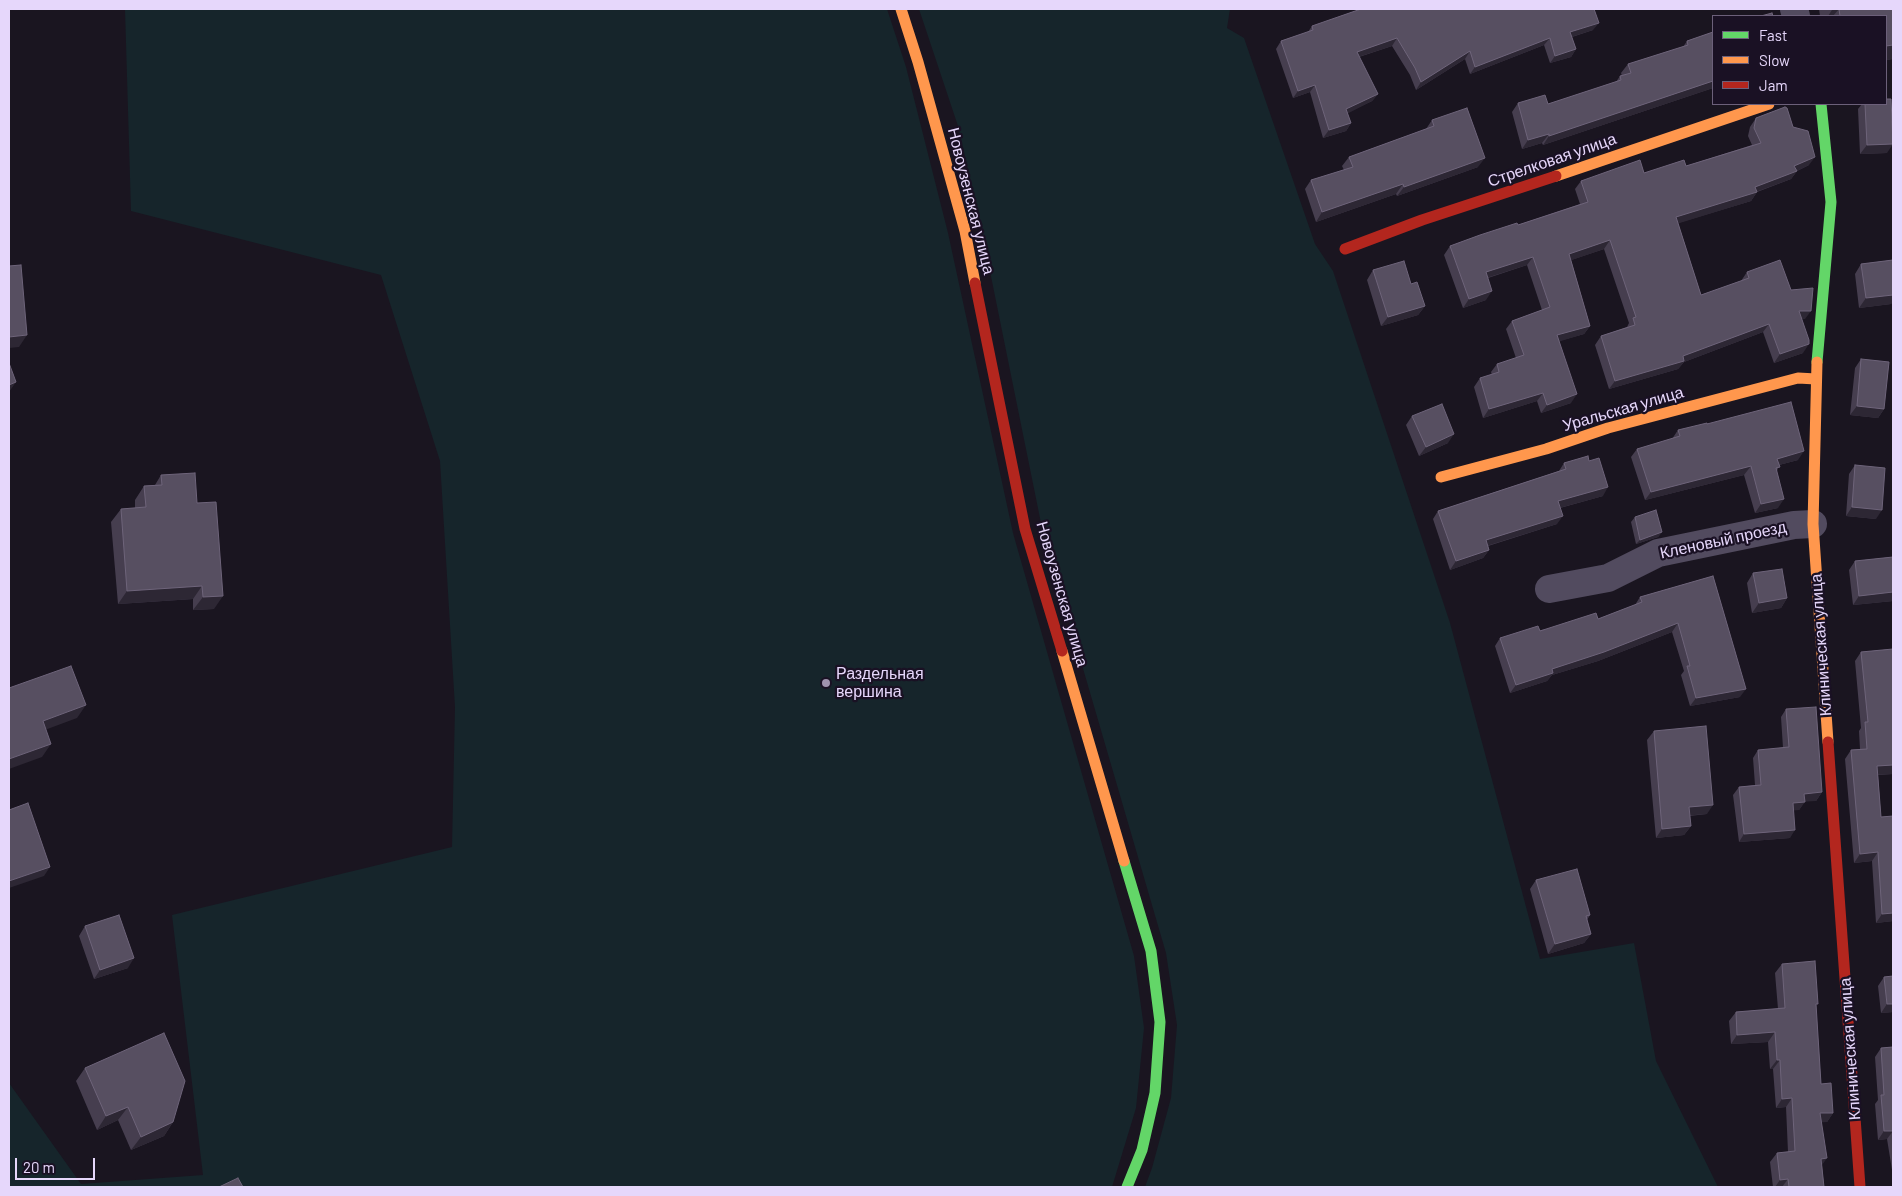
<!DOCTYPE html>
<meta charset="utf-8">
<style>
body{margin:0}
#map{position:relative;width:1902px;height:1196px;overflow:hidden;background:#1a1520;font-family:Barlow,sans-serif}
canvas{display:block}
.frame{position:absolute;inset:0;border:10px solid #e6d7fb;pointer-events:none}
.legend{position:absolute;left:1712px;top:15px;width:175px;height:90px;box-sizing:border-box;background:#1a1124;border:1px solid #6c607a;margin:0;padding:6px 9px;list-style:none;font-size:15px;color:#e6d7fb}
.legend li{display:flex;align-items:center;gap:10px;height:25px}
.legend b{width:25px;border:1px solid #6c607a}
.scale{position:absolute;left:15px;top:1158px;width:80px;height:22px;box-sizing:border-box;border:2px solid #e6d7fb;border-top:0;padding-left:6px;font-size:15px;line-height:18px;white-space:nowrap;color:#e6d7fb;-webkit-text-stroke:4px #1a1124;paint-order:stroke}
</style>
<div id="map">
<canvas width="1902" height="1196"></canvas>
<div class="frame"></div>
<ul class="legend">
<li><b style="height:6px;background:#63d668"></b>Fast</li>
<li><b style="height:6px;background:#ff974d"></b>Slow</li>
<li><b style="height:6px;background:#b3261e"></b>Jam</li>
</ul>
<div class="scale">20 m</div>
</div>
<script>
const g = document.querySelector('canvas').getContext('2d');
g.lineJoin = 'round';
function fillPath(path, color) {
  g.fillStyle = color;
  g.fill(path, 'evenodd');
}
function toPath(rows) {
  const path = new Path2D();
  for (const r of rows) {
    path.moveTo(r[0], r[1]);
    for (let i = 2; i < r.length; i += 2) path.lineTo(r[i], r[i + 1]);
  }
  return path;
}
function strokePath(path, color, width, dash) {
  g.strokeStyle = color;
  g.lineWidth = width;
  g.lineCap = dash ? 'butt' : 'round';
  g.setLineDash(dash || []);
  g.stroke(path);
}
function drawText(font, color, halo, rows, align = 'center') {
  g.font = font + ' Barlow,sans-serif';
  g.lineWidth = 4.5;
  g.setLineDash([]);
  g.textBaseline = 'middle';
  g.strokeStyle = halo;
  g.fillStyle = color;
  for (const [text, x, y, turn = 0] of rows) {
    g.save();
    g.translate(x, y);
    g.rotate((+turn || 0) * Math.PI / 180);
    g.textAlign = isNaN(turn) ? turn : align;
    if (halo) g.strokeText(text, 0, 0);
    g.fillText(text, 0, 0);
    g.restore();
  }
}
const green = toPath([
 [125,9,887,9,906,67,948,233,1013,533,1134,956,1144,1028,1136,1108,1112,1187,9,1187,9,1083,81,1184,203,1175,172,915,452,847,455,707,440,461,381,275,131,211],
 [919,9,1230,9,1227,28,1244,38,1315,244,1333,271,1450,623,1540,959,1634,943,1656,1061,1718,1187,1145,1187,1152,1168,1171,1098,1177,1025,1166,953,1042,528,981,227,958,126]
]);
const street = toPath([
 [1794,9,1796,16],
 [1549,589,1608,578,1658,553,1794,525,1813,524]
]);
const fast = toPath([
 [1817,362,1831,202,1821,104],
 [1124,861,1151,951,1160,1022,1155,1093,1142,1150,1127,1187]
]);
const slow = toPath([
 [901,9,918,62,965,231,975,283],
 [1556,176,1769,104],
 [1817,362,1813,524,1828,742],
 [1441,477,1546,449,1608,428,1798,378,1816,379],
 [1062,651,1124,861]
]);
const jam = toPath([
 [1345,249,1422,220,1556,176],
 [975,283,1025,529,1062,651],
 [1828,742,1860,1187]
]);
const wall = toPath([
 [1819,9,1893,9,1893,59,1886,60,1886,16,1820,16],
 [1312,26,1593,30,1572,37,1576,49,1571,57,1550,63,1544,45,1470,74,1465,59,1416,90,1410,75,1392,46,1359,57,1378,94,1372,101,1347,113,1351,123,1346,131,1323,138,1310,92,1293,98,1276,49,1281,41,1308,32],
 [1713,32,1713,88,1543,145,1542,143,1522,149,1512,112,1518,103,1548,104,1616,82,1620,76,1622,76,1621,73,1628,64,1683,47,1687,41],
 [1862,104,1886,104,1887,153,1860,154,1858,109],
 [1756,118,1793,127,1809,165,1797,171,1791,179,1757,192,1751,201,1678,223,1701,295,1741,281,1747,272,1791,290,1805,319,1802,319,1803,353,1774,363,1763,332,1684,362,1678,369,1609,389,1595,345,1601,336,1627,327,1629,323,1604,249,1571,260,1590,326,1584,334,1559,341,1571,403,1541,413,1537,401,1483,418,1474,387,1480,378,1492,375,1491,372,1497,364,1516,358,1506,329,1512,321,1542,310,1527,265,1488,278,1486,300,1463,308,1444,255,1450,246,1518,225,1580,204,1575,189,1581,181,1644,173,1686,166,1752,145,1748,136,1750,127],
 [1432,120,1478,167,1397,196,1396,194,1316,222,1305,189,1311,180,1344,170,1342,166,1349,157,1426,129],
 [1893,260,1893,301,1891,304,1859,308,1855,274,1861,264],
 [1373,270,1411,284,1425,306,1418,315,1381,326,1367,280],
 [1861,359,1884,409,1878,418,1850,415,1855,368],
 [1412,416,1448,443,1419,456,1406,425],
 [1707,424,1798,460,1779,465,1777,471,1778,508,1755,513,1744,475,1645,500,1631,457,1637,449,1672,439,1678,430],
 [1564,463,1603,496,1560,508,1557,524,1488,546,1489,550,1483,558,1450,570,1433,519,1438,511,1559,471],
 [1855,465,1876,519,1846,516,1849,474],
 [161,475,197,503,214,609,193,610,193,599,118,604,111,522,121,509,135,508,135,500,144,486,155,485],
 [1635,517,1662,532,1658,537,1636,544,1631,522],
 [1893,557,1893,601,1853,605,1849,570,1855,561],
 [1753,573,1787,598,1781,608,1752,613,1747,583],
 [1713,576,1740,697,1690,706,1681,675,1684,671,1672,632,1598,661,1552,675,1547,681,1510,693,1495,646,1500,638,1598,619,1635,605,1640,597],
 [1893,649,1893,774,1878,775,1881,817,1893,816,1893,921,1876,923,1872,861,1854,863,1845,759,1851,750,1860,749,1859,731,1861,728,1855,661,1861,652],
 [1786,709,1822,792,1816,801,1805,801,1799,810,1794,810,1790,838,1739,842,1733,795,1739,787,1755,785,1753,758,1758,750,1783,748,1781,717],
 [1654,731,1707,814,1689,816,1691,826,1684,835,1656,838,1647,740],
 [1536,880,1590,915,1587,920,1591,934,1584,943,1548,954,1530,889],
 [85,926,128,968,94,979,79,936],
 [1782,964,1816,1007,1821,1084,1833,1113,1827,1122,1822,1122,1822,1165,1824,1187,1773,1187,1770,1162,1777,1153,1788,1152,1786,1107,1776,1108,1773,1069,1770,1069,1768,1042,1731,1044,1729,1021,1736,1012,1778,1009,1775,973],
 [1893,976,1893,1012,1881,1013,1878,986,1884,977],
 [1893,1047,1893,1176,1887,1139,1878,1140,1875,1104,1878,1100,1875,1057,1881,1048],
 [85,1068,173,1122,164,1136,131,1150,118,1120,97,1130,76,1081]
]);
const shadedWall = toPath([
 [1839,9,1833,16,1828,16,1832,10],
 [1599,23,1593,30,1565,39,1570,32],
 [1397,38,1392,46,1352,59,1357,52],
 [1550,38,1544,45,1470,74,1475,67],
 [1893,45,1893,59,1886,60,1886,46],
 [1576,49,1571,57,1550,63,1555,56],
 [1470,51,1465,59,1416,90,1421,82],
 [1713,81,1713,88,1543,145,1549,136],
 [1315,85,1310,92,1293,98,1298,91],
 [1378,94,1372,101,1341,117,1346,109],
 [1351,123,1346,131,1323,138,1329,130],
 [1549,134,1542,143,1522,149,1528,140],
 [1893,144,1887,153,1860,154,1867,145],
 [1815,157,1809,165,1797,171,1791,179,1753,193,1757,192,1751,201,1670,226,1676,217],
 [1485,158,1478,167,1397,196,1404,187],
 [1403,184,1396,194,1316,222,1322,212],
 [1610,240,1604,249,1563,263,1569,254],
 [1533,257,1527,265,1480,280,1486,272],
 [1492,291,1486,300,1463,308,1469,299],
 [1893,295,1893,301,1891,304,1859,308,1866,298],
 [1425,306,1418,315,1381,326,1388,317],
 [1799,311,1811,311,1805,319,1793,320],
 [1769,324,1763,332,1684,362,1678,369,1609,389,1615,381],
 [1590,326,1584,334,1551,344,1557,335],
 [27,335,19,347,9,348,9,337],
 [1809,344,1803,353,1774,363,1780,354],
 [16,382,9,392,9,385],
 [1543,393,1537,401,1483,418,1489,409],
 [1577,394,1571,403,1541,413,1547,405],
 [1857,406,1884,409,1878,418,1850,415],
 [1454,434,1448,443,1419,456,1426,447],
 [1804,451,1798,460,1771,467,1777,459],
 [1751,466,1744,475,1645,500,1651,492],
 [1608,487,1603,496,1552,510,1558,501],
 [1784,499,1778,508,1755,513,1761,504],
 [1852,507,1882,510,1876,519,1846,516],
 [1563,516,1557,524,1480,548,1486,540],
 [1662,532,1658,537,1636,544,1640,540],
 [1489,550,1483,558,1450,570,1456,561],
 [202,586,193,599,118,604,127,591],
 [1893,592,1893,601,1853,605,1859,596],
 [223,596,214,609,193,610,203,597],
 [1787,598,1781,608,1752,613,1759,603],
 [1678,623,1672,632,1598,661,1552,675,1547,681,1510,693,1516,685,1552,669],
 [1746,689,1740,697,1690,706,1696,698],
 [86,705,77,718,34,734,43,721],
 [51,744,42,757,9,769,9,759],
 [1893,765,1893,774,1871,775,1877,766],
 [1822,792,1816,801,1799,802,1804,794],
 [1805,802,1799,810,1788,811,1793,803],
 [1713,805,1707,814,1682,816,1689,807],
 [1691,826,1684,835,1656,838,1662,829],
 [1795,830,1790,838,1739,842,1744,834],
 [1878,852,1872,861,1854,863,1860,854],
 [50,867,44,876,9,888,9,881],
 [1893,913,1893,921,1876,923,1882,914],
 [1591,934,1584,943,1548,954,1555,944],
 [134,958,128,968,94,979,100,970],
 [1887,1004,1893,1004,1893,1012,1881,1013],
 [1775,1032,1768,1042,1731,1044,1737,1035],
 [1777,1060,1780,1060,1773,1069,1770,1069],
 [1792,1098,1786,1107,1776,1108,1782,1099],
 [128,1107,118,1120,97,1130,106,1116],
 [1820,1113,1833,1113,1827,1122,1814,1123],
 [173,1122,164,1136,131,1150,141,1137],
 [1884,1131,1893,1131,1887,1139,1878,1140],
 [1827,1158,1820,1168,1821,1159],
 [1788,1179,1782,1187,1775,1187,1780,1180]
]);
const building = toPath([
 [1361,9,1594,9,1599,23,1570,32,1576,49,1555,56,1550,38,1475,67,1470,51,1421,82,1415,68,1397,38,1357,52,1378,94,1346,109,1351,123,1329,130,1315,85,1298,91,1281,41,1313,30,1312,26,1361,9],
 [1839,9,1893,9,1893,45,1886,46,1886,16,1840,16,1839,9],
 [1772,13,1773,16,1761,16,1772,13],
 [1713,32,1713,81,1549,136,1549,134,1528,140,1518,103,1545,95,1548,104,1621,80,1620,76,1631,73,1628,64,1688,45,1687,41,1713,32],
 [1886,99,1891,99,1893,144,1867,145,1865,104,1886,104,1886,99],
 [1785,107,1787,108,1793,127,1808,131,1815,157,1794,166,1797,171,1755,187,1757,192,1676,217,1701,295,1749,278,1747,272,1780,260,1791,290,1813,288,1811,311,1799,311,1809,340,1809,344,1780,354,1769,324,1683,356,1684,361,1615,381,1601,336,1635,325,1633,318,1636,317,1610,240,1569,254,1590,326,1557,335,1577,394,1547,405,1543,393,1489,409,1480,378,1499,372,1497,364,1524,355,1512,321,1550,307,1533,257,1486,272,1492,291,1469,299,1450,246,1480,235,1517,223,1518,225,1588,202,1581,181,1640,160,1644,173,1684,160,1686,166,1761,143,1754,128,1756,118,1785,107],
 [1467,108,1485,158,1404,187,1403,184,1322,212,1311,180,1353,167,1349,157,1434,126,1432,120,1467,108],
 [1893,260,1893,295,1866,298,1861,264,1893,260],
 [1404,261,1411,284,1417,282,1425,306,1388,317,1373,270,1404,261],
 [21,265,27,335,9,337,9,266,21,265],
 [1861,359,1889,362,1884,409,1857,406,1861,359],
 [9,363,16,382,9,385,9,363],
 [1791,402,1804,451,1777,459,1780,467,1776,468,1784,499,1761,504,1751,466,1651,492,1637,449,1680,436,1678,430,1707,423,1707,424,1791,402],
 [1442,404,1454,434,1426,447,1412,416,1442,404],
 [1588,456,1589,461,1599,458,1608,487,1558,501,1563,516,1486,540,1489,550,1456,561,1438,511,1566,469,1564,463,1588,456],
 [1855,465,1885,468,1882,510,1852,507,1855,465],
 [195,473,197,503,216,502,223,596,203,597,202,586,127,591,121,509,146,507,144,486,162,485,161,475,195,473],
 [1656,510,1662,532,1640,540,1635,517,1656,510],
 [1893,557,1893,592,1859,596,1855,561,1893,557],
 [1782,569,1787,598,1759,603,1753,573,1782,569],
 [1713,576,1746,689,1696,698,1687,666,1690,666,1678,623,1604,652,1552,669,1553,673,1516,685,1500,638,1538,626,1540,631,1596,613,1598,619,1642,602,1640,597,1713,576],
 [1893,649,1893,765,1877,766,1881,817,1893,816,1893,913,1882,914,1878,852,1860,854,1851,750,1867,749,1865,722,1868,722,1861,652,1893,649],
 [71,666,86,705,43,721,51,744,9,759,9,688,71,666],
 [1816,707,1822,792,1804,794,1805,802,1793,803,1795,830,1744,834,1739,787,1761,785,1758,750,1789,747,1786,709,1816,707],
 [1706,726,1713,805,1689,807,1691,826,1662,829,1654,731,1706,726],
 [28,803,50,867,9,881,9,810,28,803],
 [1577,869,1590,915,1586,916,1591,934,1555,944,1536,880,1577,869],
 [119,915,134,958,100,970,85,926,119,915],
 [1815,961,1818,1004,1816,1004,1821,1084,1831,1083,1833,1113,1820,1113,1827,1158,1821,1159,1824,1187,1789,1187,1788,1179,1780,1180,1777,1153,1795,1151,1792,1098,1782,1099,1780,1060,1777,1060,1775,1032,1737,1035,1736,1012,1785,1008,1782,964,1815,961],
 [1893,976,1893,1004,1887,1004,1884,977,1893,976],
 [164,1033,185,1081,173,1122,141,1137,128,1107,106,1116,85,1068,164,1033],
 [1893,1047,1893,1134,1893,1131,1884,1131,1881,1095,1884,1095,1881,1048,1893,1047],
 [238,1178,243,1187,219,1187,238,1178]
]);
const markers = [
 [826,683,5,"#9f93ae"]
];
const streetNames = [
 ["Стрелковая улица",1552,160,-19],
 ["Новоузенская улица",971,201,76],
 ["Уральская улица",1623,409,-16],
 ["Кленовый проезд",1723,540,-12],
 ["Новоузенская улица",1062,594,74],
 ["Клиническая улица",1821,645,-94],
 ["Клиническая улица",1850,1049,-94]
];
const poiNames = [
 ["Раздельная",836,674],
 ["вершина",836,692]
];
fillPath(green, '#16252b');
strokePath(street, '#524b5f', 28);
strokePath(fast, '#63d668', 11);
strokePath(slow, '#ff974d', 11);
strokePath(jam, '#b3261e', 11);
fillPath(wall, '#463e4f');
fillPath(shadedWall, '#2d2734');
fillPath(building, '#574f61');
strokePath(building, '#6e647a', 1);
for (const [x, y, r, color] of markers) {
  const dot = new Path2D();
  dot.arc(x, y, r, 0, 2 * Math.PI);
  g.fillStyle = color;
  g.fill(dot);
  strokePath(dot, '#1a1124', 2);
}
drawText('16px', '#e6d7fb', '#1a1124', streetNames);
drawText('16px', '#e6d7fb', '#1a1124', poiNames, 'left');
</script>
